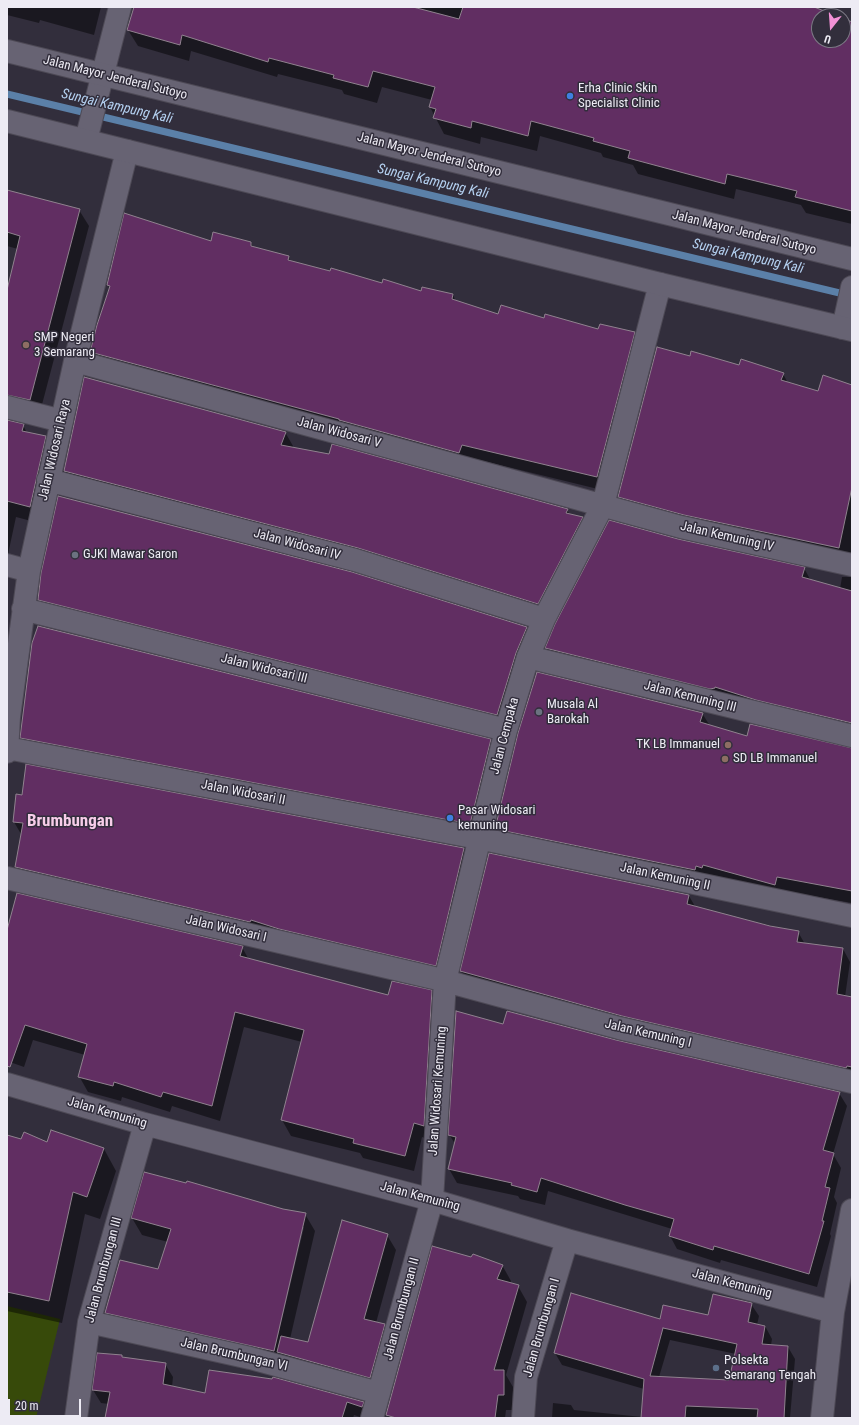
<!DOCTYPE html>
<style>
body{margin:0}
#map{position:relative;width:859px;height:1425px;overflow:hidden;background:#322e3c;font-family:"Roboto Condensed",sans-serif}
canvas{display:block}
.frame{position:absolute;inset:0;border:8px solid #edebf4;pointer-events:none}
.north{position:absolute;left:811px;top:8px;width:40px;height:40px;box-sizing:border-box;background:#322e3c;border:1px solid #7d7a86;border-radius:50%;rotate:197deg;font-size:11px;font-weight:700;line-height:16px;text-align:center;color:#edebf4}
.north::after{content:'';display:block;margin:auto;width:14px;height:18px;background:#f391d6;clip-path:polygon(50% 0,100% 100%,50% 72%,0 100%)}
.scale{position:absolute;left:8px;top:1399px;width:73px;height:18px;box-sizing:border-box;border:2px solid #edebf4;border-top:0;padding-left:5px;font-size:12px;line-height:14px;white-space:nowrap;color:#edebf4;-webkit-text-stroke:3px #322e3c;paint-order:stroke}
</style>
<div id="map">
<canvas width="859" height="1425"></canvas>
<div class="frame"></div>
<div class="north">U</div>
<div class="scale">20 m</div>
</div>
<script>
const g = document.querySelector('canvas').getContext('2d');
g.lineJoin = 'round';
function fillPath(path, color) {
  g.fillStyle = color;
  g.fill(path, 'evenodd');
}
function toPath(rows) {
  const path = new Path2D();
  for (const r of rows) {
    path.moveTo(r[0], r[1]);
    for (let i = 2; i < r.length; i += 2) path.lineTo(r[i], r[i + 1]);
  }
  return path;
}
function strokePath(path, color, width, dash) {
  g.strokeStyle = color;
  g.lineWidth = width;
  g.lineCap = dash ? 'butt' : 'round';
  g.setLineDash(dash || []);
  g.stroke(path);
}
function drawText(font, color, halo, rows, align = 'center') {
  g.font = font + ' "Roboto Condensed",sans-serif';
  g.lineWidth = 3;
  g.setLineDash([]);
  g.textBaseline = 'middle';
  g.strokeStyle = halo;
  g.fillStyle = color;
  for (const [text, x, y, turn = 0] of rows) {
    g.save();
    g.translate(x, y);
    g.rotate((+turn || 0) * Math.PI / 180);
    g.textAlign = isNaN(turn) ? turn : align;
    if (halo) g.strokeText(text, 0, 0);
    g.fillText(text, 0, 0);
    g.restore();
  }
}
const green = toPath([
 [7,1306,60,1319,36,1418,7,1418]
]);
const shadow = toPath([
 [7,7,101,7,94,35,40,20,39,23,7,15],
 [135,7,811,7,834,16,819,16,819,40,843,40,843,19,852,23,852,224,806,213,801,205,736,189,734,199,638,174,633,165,603,157,601,153,540,136,537,151,481,137,480,144,444,134,430,107,432,100,382,87,377,103,344,94,342,90,278,74,277,77,191,51,189,61,138,46,128,30],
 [7,191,79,210,89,226,39,416,7,416,7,294,18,249,7,246],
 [212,242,251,243,253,247,288,257,291,261,382,284,422,292,453,295,456,302,499,315,545,319,599,330,634,333,643,348,606,491,100,367,91,352,110,289,108,285],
 [690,357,783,374,788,383,819,392,852,386,852,562,627,511,619,497],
 [7,420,23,425,27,433,45,437,55,453,39,523,16,517,7,559],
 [285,432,293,446,292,448,567,510,570,515,582,518,590,531,545,617,73,485,65,471],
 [677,540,804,568,811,581,840,589,842,577,852,577,852,735,554,662,546,648],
 [39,600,526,628,534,640,504,727,46,612],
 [702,713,710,726,747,737,852,749,852,903,785,891,783,898,504,843,496,829],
 [22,738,490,740,497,752,477,835,29,749],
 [27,766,464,849,471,861,442,977,23,879,16,867,21,834,14,822,23,796],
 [689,896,696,908,798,932,805,944,843,949,850,962,845,997,852,998,852,1080,469,984,461,971],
 [7,935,242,947,249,960,389,996,431,991,440,1007,432,1141,422,1137,414,1171,363,1158,360,1153,291,1136,282,1120,302,1042,244,1027,220,1121,172,1106,170,1112,122,1097,121,1101,88,1092,79,1076,85,1055,33,1040,24,1067,7,1061],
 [504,1026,615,1041,839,1093,847,1106,833,1154,841,1168,834,1197,837,1203,830,1234,831,1236,817,1287,721,1260,720,1263,677,1249,670,1236,672,1229,548,1191,545,1205,520,1199,518,1196,457,1183,449,1169,455,1144,449,1134],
 [7,1136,22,1140,104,1149,116,1171,100,1219,85,1214,62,1323,7,1311],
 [283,1210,305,1214,315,1231,290,1339,308,1344,387,1235,396,1250,376,1323,384,1325,393,1341,379,1393,115,1329,106,1313,159,1270,168,1242,142,1235,132,1218],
 [302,1227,304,1227,273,1357,272,1356],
 [502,1265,511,1281,510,1284,518,1286,527,1302,506,1375,513,1387,512,1410,506,1410,505,1418,389,1418,387,1415],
 [751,1304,759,1316,757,1325,765,1326,772,1339,771,1345,788,1347,795,1359,790,1418,552,1418,553,1403,571,1405,574,1410,642,1417,644,1389,562,1365,555,1353,660,1320,709,1316],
 [749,1313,751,1313,748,1327,746,1327],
 [670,1340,736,1354,730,1381,659,1377],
 [122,1356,123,1358,165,1364,173,1377,172,1387,205,1394,363,1403,371,1416,363,1418,354,1415,353,1418,106,1418,109,1404,101,1403,93,1390]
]);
const stream = toPath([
 [7,94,848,295]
]);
const building = toPath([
 [134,7,413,7,459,19,463,7,814,7,837,16,819,16,819,40,843,40,843,18,852,22,852,211,795,197,797,191,727,174,725,184,628,158,630,151,593,141,594,138,531,121,528,136,472,121,471,128,433,118,436,109,429,107,435,87,373,71,368,87,333,78,334,75,269,58,268,62,182,35,180,45,127,30,134,7],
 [7,190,80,209,30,400,7,395,7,290,20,236,7,232,7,190],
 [124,213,211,241,213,232,251,242,251,246,289,256,288,260,330,271,331,268,382,283,383,279,421,291,422,287,453,294,452,299,498,314,501,305,544,318,545,314,598,329,600,324,635,332,597,477,462,445,459,453,339,420,339,419,90,352,97,325,110,286,107,285,124,213],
 [657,347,690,356,691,351,739,365,741,359,784,373,781,380,818,391,823,375,852,385,852,487,839,548,684,515,618,497,657,347],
 [84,377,286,432,281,445,329,454,332,444,568,509,566,513,583,517,538,604,358,548,64,471,84,377],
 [7,420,24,424,22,431,46,436,30,507,7,501,7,420],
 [58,496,352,572,527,627,516,653,497,715,38,600,41,573,58,496],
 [609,520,678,539,805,567,802,577,852,591,852,723,756,700,715,687,715,688,710,689,545,648,555,624,609,520],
 [38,626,491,739,470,824,20,738,32,643,38,626],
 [537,672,703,713,700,722,747,736,750,724,852,748,852,891,777,877,775,885,703,865,702,868,696,866,695,870,495,829,518,733,537,672],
 [26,764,464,848,436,966,279,929,251,920,250,922,15,867,23,823,13,822,16,794,22,795,26,764],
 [489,853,689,895,687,904,770,926,799,931,797,942,843,948,837,994,852,997,852,1067,847,1066,846,1068,622,1016,460,971,489,853],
 [17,893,243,946,240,956,388,995,392,981,432,990,424,1126,414,1123,405,1156,353,1143,354,1139,281,1120,304,1030,235,1012,212,1106,163,1092,161,1097,114,1082,113,1086,78,1077,87,1044,25,1025,10,1067,7,1066,7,930,17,893],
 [456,1011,503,1024,507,1011,616,1040,840,1092,823,1150,834,1153,825,1187,830,1188,822,1221,824,1221,809,1274,714,1246,713,1250,669,1236,674,1219,625,1205,541,1178,537,1192,511,1185,512,1183,448,1169,456,1137,448,1135,456,1011],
 [51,1130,104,1148,87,1197,73,1192,49,1301,7,1292,7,1135,21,1139,24,1132,47,1142,51,1130],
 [144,1172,186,1183,187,1181,283,1209,306,1213,274,1351,105,1313,120,1260,158,1269,171,1229,131,1218,144,1172],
 [342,1220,388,1234,364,1319,385,1324,370,1378,277,1352,281,1336,308,1342,342,1220],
 [432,1246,471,1257,473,1254,503,1265,497,1279,519,1285,494,1370,504,1370,504,1395,498,1395,495,1418,396,1418,386,1415,432,1246],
 [571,1293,660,1319,663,1305,708,1315,713,1294,752,1303,748,1322,765,1326,762,1344,788,1346,784,1418,757,1418,758,1409,686,1406,685,1418,641,1418,644,1379,554,1353,571,1293],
 [663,1328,737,1344,729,1380,650,1376,663,1328],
 [97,1353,122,1355,122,1357,166,1363,163,1384,205,1393,209,1370,272,1379,273,1377,364,1402,362,1407,347,1402,342,1418,105,1418,110,1392,92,1390,97,1353]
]);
const minor = toPath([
 [86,140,120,7],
 [843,328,852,287],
 [75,361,681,527,852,565],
 [7,407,62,421],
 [48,480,355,560,544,619],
 [7,565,29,571],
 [23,609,506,730],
 [528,657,852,736],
 [7,748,478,838,852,916],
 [7,752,9,717,29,571,75,361,127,151],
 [7,878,438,979,619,1028,852,1082],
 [7,1084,145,1124,432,1200,567,1240,833,1312],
 [89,1322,250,1358,379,1393],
 [76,1418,89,1322,145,1124],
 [372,1418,432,1200,445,981,506,730,528,657,544,619,603,505,660,284],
 [523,1418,526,1377,567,1240],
 [822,1418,833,1312,852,1210]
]);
const secondary = toPath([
 [7,51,852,259],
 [7,121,660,284,852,330]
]);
const markers = [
 [570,96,4,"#3f7fe0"],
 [26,345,4,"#8d6e63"],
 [75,555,4,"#6b7280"],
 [539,712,4,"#6b7280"],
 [728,745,4,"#8d6e63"],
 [725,759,4,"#8d6e63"],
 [450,818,4,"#3f7fe0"],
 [716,1368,4,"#5c6f8a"]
];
const streetNames = [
 ["Jalan Mayor Jenderal Sutoyo",115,78,14],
 ["Jalan Mayor Jenderal Sutoyo",429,155,14],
 ["Jalan Mayor Jenderal Sutoyo",744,233,14],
 ["Jalan Widosari V",339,433,15],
 ["Jalan Widosari Raya",55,450,-77],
 ["Jalan Kemuning IV",727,537,13],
 ["Jalan Widosari IV",297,545,15],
 ["Jalan Widosari III",264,669,14],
 ["Jalan Kemuning III",690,697,14],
 ["Jalan Cempaka",505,736,-75],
 ["Jalan Widosari II",243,793,11],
 ["Jalan Kemuning II",665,877,12],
 ["Jalan Widosari I",226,929,13],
 ["Jalan Kemuning I",648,1034,13],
 ["Jalan Widosari Kemuning",438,1091,-86],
 ["Jalan Kemuning",107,1113,16],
 ["Jalan Kemuning",420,1197,15],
 ["Jalan Brumbungan III",104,1270,-75],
 ["Jalan Kemuning",732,1284,15],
 ["Jalan Brumbungan II",402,1309,-75],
 ["Jalan Brumbungan I",542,1328,-74],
 ["Jalan Brumbungan VI",234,1355,13]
];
const poiNames = [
 ["Erha Clinic Skin",578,89],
 ["Specialist Clinic",578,104],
 ["SMP Negeri",34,338],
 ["3 Semarang",34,353],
 ["GJKI Mawar Saron",83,555],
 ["Musala Al",547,705],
 ["Barokah",547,720],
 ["TK LB Immanuel",720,745,"right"],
 ["SD LB Immanuel",733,759],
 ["Pasar Widosari",458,811],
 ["kemuning",458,826],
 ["Polsekta",724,1361],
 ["Semarang Tengah",724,1376]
];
const waterNames = [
 ["Sungai Kampung Kali",117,107,13],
 ["Sungai Kampung Kali",433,182,13],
 ["Sungai Kampung Kali",748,257,13]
];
const districtNames = [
 ["Brumbungan",70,822]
];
fillPath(green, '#374a0a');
fillPath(shadow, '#0007');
strokePath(stream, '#5b80a8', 7);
fillPath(building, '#612e62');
strokePath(building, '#90828f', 1);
strokePath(minor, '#4d4955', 24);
strokePath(secondary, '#4d4955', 24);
strokePath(minor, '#676373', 22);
strokePath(secondary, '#676373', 22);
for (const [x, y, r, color] of markers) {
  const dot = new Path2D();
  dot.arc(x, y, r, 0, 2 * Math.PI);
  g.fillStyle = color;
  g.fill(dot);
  strokePath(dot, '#322e3c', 1.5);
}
drawText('13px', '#edebf4', '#322e3c', streetNames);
drawText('13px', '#edebf4', '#322e3c', poiNames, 'left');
drawText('italic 14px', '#b4d0f0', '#322e3c', waterNames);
drawText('bold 17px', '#f7cde9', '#322e3c', districtNames);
</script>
